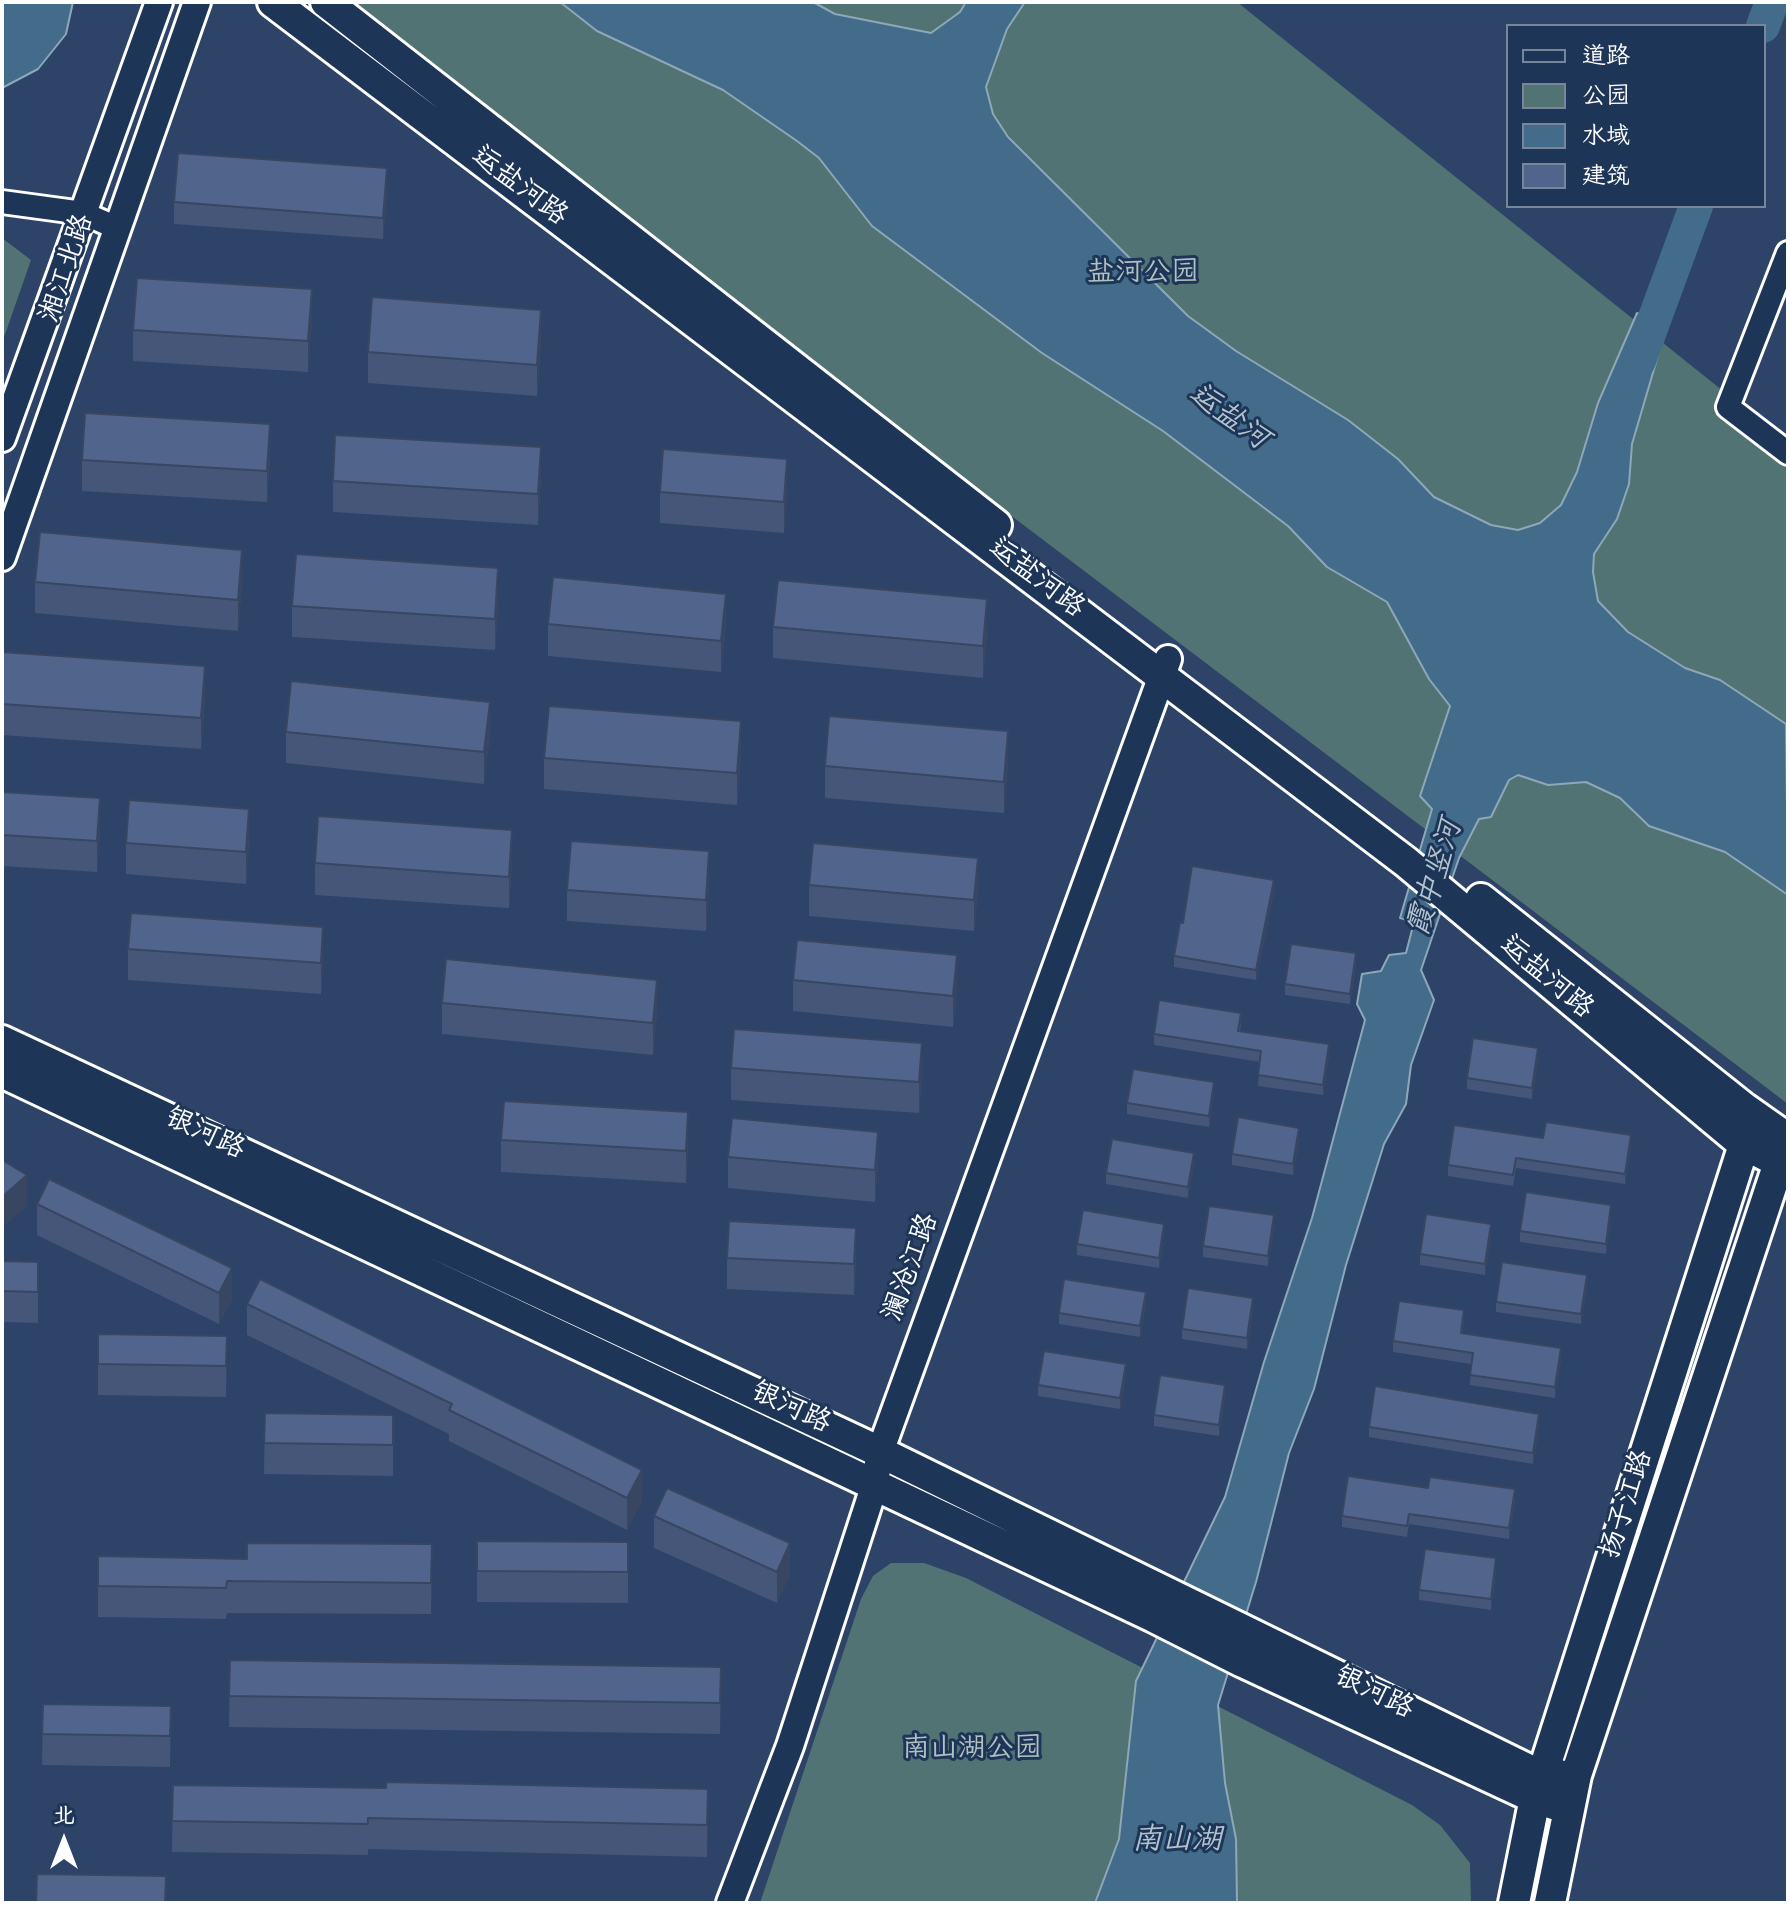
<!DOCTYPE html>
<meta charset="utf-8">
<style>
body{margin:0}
#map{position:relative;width:1790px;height:1905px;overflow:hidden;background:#2d4367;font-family:"Indie Flower","LXGW WenKai TC",sans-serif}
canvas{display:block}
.frame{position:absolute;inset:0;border:4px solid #fff;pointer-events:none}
.legend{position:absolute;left:1506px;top:24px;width:260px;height:184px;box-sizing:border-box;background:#1d3557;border:2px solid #77869a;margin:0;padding:10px 14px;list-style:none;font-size:24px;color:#fff}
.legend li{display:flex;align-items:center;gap:16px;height:40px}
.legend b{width:40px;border:2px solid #77869a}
.north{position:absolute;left:24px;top:1801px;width:80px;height:80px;-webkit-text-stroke:6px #1d3557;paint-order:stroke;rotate:0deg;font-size:22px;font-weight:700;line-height:32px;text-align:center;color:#fff}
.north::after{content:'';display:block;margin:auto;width:28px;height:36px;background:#fff;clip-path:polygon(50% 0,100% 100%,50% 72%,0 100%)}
</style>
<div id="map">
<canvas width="1790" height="1905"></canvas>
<div class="frame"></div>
<ul class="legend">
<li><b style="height:10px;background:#1d3557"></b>道路</li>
<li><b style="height:22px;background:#527373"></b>公园</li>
<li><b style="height:22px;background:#426c8a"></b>水域</li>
<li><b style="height:22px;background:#51648c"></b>建筑</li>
</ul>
<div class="north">北</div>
</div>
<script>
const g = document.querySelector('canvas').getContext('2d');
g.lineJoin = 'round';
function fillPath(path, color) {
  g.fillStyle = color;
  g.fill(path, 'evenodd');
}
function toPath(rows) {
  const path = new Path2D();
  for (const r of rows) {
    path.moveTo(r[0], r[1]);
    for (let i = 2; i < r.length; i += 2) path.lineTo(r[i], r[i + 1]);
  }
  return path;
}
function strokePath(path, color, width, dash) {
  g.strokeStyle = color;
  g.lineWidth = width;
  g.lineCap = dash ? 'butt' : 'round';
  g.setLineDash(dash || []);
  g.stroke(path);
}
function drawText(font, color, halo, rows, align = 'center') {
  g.font = font + ' "Indie Flower","LXGW WenKai TC",sans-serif';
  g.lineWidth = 6;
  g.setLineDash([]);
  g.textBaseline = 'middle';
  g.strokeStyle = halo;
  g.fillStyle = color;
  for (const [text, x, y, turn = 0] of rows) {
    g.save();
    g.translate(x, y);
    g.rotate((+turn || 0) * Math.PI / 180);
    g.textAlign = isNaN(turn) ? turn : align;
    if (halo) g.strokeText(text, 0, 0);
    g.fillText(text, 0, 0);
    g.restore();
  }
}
const green = toPath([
 [333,2,1237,2,1788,443,1788,1104],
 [2,238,31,260,2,343],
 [891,1563,924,1563,966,1578,1412,1805,1440,1825,1470,1863,1471,1903,760,1903,861,1599,873,1576]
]);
const water = toPath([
 [2,2,73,2,66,34,38,69,2,88,2,2],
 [560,2,813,2,835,14,931,33,960,12,966,2,1025,2,1007,29,986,87,993,114,1008,137,1188,316,1236,351,1348,420,1398,459,1434,497,1491,525,1518,530,1540,523,1561,505,1577,472,1598,403,1637,313,1667,325,1632,444,1629,484,1617,519,1594,554,1593,572,1598,601,1628,632,1685,668,1720,680,1786,724,1788,895,1725,852,1649,826,1620,798,1586,782,1548,785,1518,775,1509,780,1491,817,1479,819,1459,858,1421,970,1434,1000,1411,1065,1406,1104,1384,1144,1346,1265,1314,1389,1289,1453,1256,1582,1218,1705,1225,1783,1236,1839,1237,1903,1095,1903,1119,1839,1136,1681,1225,1497,1264,1362,1312,1218,1365,1020,1357,1004,1362,974,1381,971,1389,955,1406,953,1414,922,1400,918,1432,809,1420,796,1450,706,1429,679,1387,602,1327,567,1288,526,1163,431,1042,353,872,226,819,158,797,141,723,90,597,31,560,2]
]);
const river = toPath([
 [1763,26,1772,2],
 [1639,361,1696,206]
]);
const minor = toPath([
 [2,202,83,213,117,228],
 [1788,253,1728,407,1788,453]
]);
const tertiary = toPath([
 [2,438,159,2],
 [2,557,197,2],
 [730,1903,790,1746,874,1487,880,1452,1168,659]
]);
const secondary = toPath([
 [273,2,1406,862,1742,1143,1788,1167],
 [326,2,996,525],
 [1481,899,1744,1108,1788,1139],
 [2,1041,880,1452,1543,1777,1576,1775],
 [2,1072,1154,1617,1243,1662,1535,1798,1569,1809],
 [1514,1903,1535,1798,1742,1151,1743,1126],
 [1550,1903,1576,1775,1780,1160,1781,1145]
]);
const wall = toPath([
 [387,189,383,239,174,224,174,202],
 [312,320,308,372,133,361,133,330],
 [541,341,537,396,368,383,368,352],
 [270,455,267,502,82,491,82,460],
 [541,478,538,525,333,512,333,481],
 [787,490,784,533,660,523,660,492],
 [35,582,242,582,238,631,35,613],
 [498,600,495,650,292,637,292,606],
 [548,624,726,625,721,672,548,656],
 [773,627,987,630,983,678,773,658],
 [2,652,205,697,201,749,2,735],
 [286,732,490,733,484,784,286,763],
 [741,753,737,805,544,789,544,758],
 [1008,762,1004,813,825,798,825,766],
 [2,792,100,829,97,872,2,866],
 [249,840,246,884,126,874,126,843],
 [512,861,509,908,315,895,315,863],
 [709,882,706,931,567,921,567,890],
 [809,885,978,889,974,931,809,916],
 [1274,891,1256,980,1174,967,1174,956],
 [128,949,323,959,321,994,128,980],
 [1356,964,1350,1004,1285,995,1285,984],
 [793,980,957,986,953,1027,793,1011],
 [442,1003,657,1011,653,1055,442,1034],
 [1241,1023,1240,1031,1329,1055,1323,1095,1258,1086,1260,1062,1154,1045,1154,1034],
 [1538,1058,1532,1099,1467,1089,1467,1078],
 [731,1068,922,1074,919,1113,731,1100],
 [1214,1093,1209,1127,1127,1114,1127,1103],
 [1299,1138,1293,1175,1232,1165,1232,1154],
 [1543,1138,1631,1145,1625,1184,1516,1168,1513,1186,1448,1176,1448,1165],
 [501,1140,688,1143,686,1183,501,1172],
 [728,1157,878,1163,875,1202,728,1188],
 [1194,1163,1188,1198,1106,1184,1106,1173],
 [37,1204,232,1299,219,1324,37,1235],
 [1611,1215,1606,1254,1520,1242,1520,1231],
 [1274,1226,1268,1266,1203,1257,1203,1246],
 [1164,1234,1159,1268,1077,1255,1077,1244],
 [1491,1234,1485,1275,1420,1265,1420,1254],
 [727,1258,856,1259,854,1295,727,1289],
 [2,1261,38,1262,38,1323,2,1322],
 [260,1279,642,1501,627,1530,449,1441,449,1434,247,1335,247,1304],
 [1587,1286,1581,1324,1496,1312,1496,1302],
 [1146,1303,1140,1337,1059,1324,1059,1313],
 [1253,1309,1247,1349,1182,1339,1182,1329],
 [1464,1321,1462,1334,1561,1358,1555,1398,1470,1385,1471,1364,1393,1352,1393,1341],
 [98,1334,227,1336,226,1397,98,1395],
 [1126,1375,1120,1409,1038,1396,1038,1385],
 [1225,1396,1219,1436,1154,1426,1154,1415],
 [265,1413,393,1415,393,1476,264,1474],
 [1539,1425,1533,1464,1369,1437,1369,1427],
 [1428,1488,1515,1500,1509,1539,1409,1524,1407,1537,1342,1527,1342,1516],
 [654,1516,790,1574,777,1603,654,1548],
 [477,1541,628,1542,628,1603,477,1602],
 [432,1544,431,1614,227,1613,226,1619,98,1617,98,1556,247,1559],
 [1496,1569,1491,1610,1419,1600,1419,1590],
 [230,1660,721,1667,720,1734,229,1727],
 [43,1704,171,1706,170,1767,42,1765],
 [173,1785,386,1788,708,1789,707,1857,368,1849,368,1855,172,1852]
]);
const shadedWall = toPath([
 [387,168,387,189,383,239,383,218],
 [312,289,312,320,308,372,308,341],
 [541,310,541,341,537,396,537,365],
 [270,424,270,455,267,502,267,471],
 [541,447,541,478,538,525,538,494],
 [787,459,787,490,784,533,784,502],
 [242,550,242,582,238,631,238,600],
 [498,568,498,600,495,650,495,619],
 [726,594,726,625,721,672,721,641],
 [987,599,987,630,983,678,983,646],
 [205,666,205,697,201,749,201,718],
 [490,702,490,733,484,784,484,752],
 [741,721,741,753,737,805,737,773],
 [1008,731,1008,762,1004,813,1004,782],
 [100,798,100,829,97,872,97,841],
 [249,809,249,840,246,884,246,852],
 [512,830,512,861,509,908,509,877],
 [709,851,709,882,706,931,706,900],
 [978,858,978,889,974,931,974,900],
 [1274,880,1274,891,1256,980,1256,970],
 [323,927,323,959,321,994,321,963],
 [1356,953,1356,964,1350,1004,1350,994],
 [957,955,957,986,953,1027,953,996],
 [657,980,657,1011,653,1055,653,1023],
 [922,1043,922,1074,919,1113,919,1082],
 [1329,1044,1329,1055,1323,1095,1323,1085],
 [1538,1048,1538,1058,1532,1099,1532,1088],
 [1214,1082,1214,1093,1209,1127,1209,1116],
 [688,1112,688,1143,686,1183,686,1151],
 [1299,1128,1299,1138,1293,1175,1293,1164],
 [878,1132,878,1163,875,1202,875,1170],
 [1631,1135,1631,1145,1625,1184,1625,1174],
 [1194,1153,1194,1163,1188,1198,1188,1187],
 [27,1175,27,1206,2,1228,2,1197],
 [1611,1205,1611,1215,1606,1254,1606,1244],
 [1274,1215,1274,1226,1268,1266,1268,1256],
 [1164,1224,1164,1234,1159,1268,1159,1258],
 [1491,1224,1491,1234,1485,1275,1485,1264],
 [856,1228,856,1259,854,1295,854,1264],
 [232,1268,232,1299,219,1324,219,1293],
 [1587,1275,1587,1286,1581,1324,1581,1314],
 [1146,1292,1146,1303,1140,1337,1140,1326],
 [1253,1298,1253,1309,1247,1349,1247,1338],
 [1561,1348,1561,1358,1555,1398,1555,1387],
 [1126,1364,1126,1375,1120,1409,1120,1398],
 [1225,1385,1225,1396,1219,1436,1219,1425],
 [1539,1414,1539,1425,1533,1464,1533,1453],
 [642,1470,642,1501,627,1530,627,1498],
 [1515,1489,1515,1500,1509,1539,1509,1528],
 [790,1543,790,1574,777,1603,777,1572],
 [1496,1558,1496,1569,1491,1610,1491,1599]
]);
const building = toPath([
 [178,153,387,168,383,218,174,202,178,153],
 [137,278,312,289,308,341,133,330,137,278],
 [372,297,541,310,537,365,368,352,372,297],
 [85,413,270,424,267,471,82,460,85,413],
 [335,435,541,447,538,494,333,481,335,435],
 [663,449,787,459,784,502,660,492,663,449],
 [40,532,242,550,238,600,35,582,40,532],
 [296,554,498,568,495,619,292,606,296,554],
 [553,577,726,594,721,641,548,624,553,577],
 [778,580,987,599,983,646,773,627,778,580],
 [2,652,205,666,201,718,2,704,2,652],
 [291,681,490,702,484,752,286,732,291,681],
 [549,706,741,721,737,773,544,758,549,706],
 [829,716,1008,731,1004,782,825,766,829,716],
 [2,792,100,798,97,841,2,835,2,792],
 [129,800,249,809,246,852,126,843,129,800],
 [318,816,512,830,509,877,315,863,318,816],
 [571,841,709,851,706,900,567,890,571,841],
 [813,843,978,858,974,900,809,885,813,843],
 [1192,866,1274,880,1256,970,1174,956,1180,922,1183,923,1192,866],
 [131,913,323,927,321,963,128,949,131,913],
 [797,940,957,955,953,996,793,980,797,940],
 [1291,944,1356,953,1350,994,1285,984,1291,944],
 [446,959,657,980,653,1023,442,1003,446,959],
 [1159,1000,1241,1013,1238,1031,1329,1044,1323,1085,1258,1075,1261,1051,1154,1034,1159,1000],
 [734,1029,922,1043,919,1082,731,1068,734,1029],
 [1473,1038,1538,1048,1532,1088,1467,1078,1473,1038],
 [1133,1069,1214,1082,1209,1116,1127,1103,1133,1069],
 [504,1101,688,1112,686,1151,501,1140,504,1101],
 [1238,1117,1299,1128,1293,1164,1232,1154,1238,1117],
 [732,1118,878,1132,875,1170,728,1157,732,1118],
 [1546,1122,1631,1135,1625,1174,1516,1158,1513,1175,1448,1165,1454,1125,1543,1138,1546,1122],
 [1112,1139,1194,1153,1188,1187,1106,1173,1112,1139],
 [2,1160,27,1175,2,1197,2,1160],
 [49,1179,232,1268,219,1293,37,1204,49,1179],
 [1526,1192,1611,1205,1606,1244,1520,1231,1526,1192],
 [1209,1206,1274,1215,1268,1256,1203,1246,1209,1206],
 [1083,1210,1164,1224,1159,1258,1077,1244,1083,1210],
 [1426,1214,1491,1224,1485,1264,1420,1254,1426,1214],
 [729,1221,856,1228,854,1264,727,1258,729,1221],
 [2,1261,38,1262,38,1292,2,1291,2,1261],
 [1502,1262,1587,1275,1581,1314,1496,1302,1502,1262],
 [260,1279,642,1470,627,1498,449,1410,452,1404,247,1304,260,1279],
 [1064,1279,1146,1292,1140,1326,1059,1313,1064,1279],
 [1188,1288,1253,1298,1247,1338,1182,1329,1188,1288],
 [1399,1301,1464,1310,1461,1333,1561,1348,1555,1387,1470,1375,1473,1353,1393,1341,1399,1301],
 [98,1334,227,1336,226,1366,98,1364,98,1334],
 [1044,1351,1126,1364,1120,1398,1038,1385,1044,1351],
 [1160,1375,1225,1385,1219,1425,1154,1415,1160,1375],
 [1375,1386,1539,1414,1533,1453,1369,1427,1375,1386],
 [265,1413,393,1415,393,1445,264,1443,265,1413],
 [1348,1476,1428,1488,1430,1477,1515,1489,1509,1528,1409,1514,1407,1526,1342,1516,1348,1476],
 [667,1488,790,1543,777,1572,654,1516,667,1488],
 [477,1541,628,1542,628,1572,477,1571,477,1541],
 [247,1543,432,1544,431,1583,227,1581,226,1588,98,1586,98,1556,247,1559,247,1543],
 [1425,1549,1496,1558,1491,1599,1419,1590,1425,1549],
 [230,1660,721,1667,720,1703,229,1696,230,1660],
 [43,1704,171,1706,170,1736,42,1734,43,1704],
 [386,1782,708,1789,707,1825,368,1818,368,1824,172,1821,173,1785,386,1788,386,1782],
 [37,1874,166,1876,165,1903,36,1903,37,1874]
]);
const streetNames = [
 ["运盐河路",518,188,37],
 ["湘江北路",69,269,-71],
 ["运盐河路",1035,580,37],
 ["运盐河路",1545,979,40],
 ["银河路",204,1136,25],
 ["澜沧江路",913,1268,-70],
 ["银河路",790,1410,25],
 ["扬子江路",1629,1505,-72],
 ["银河路",1373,1695,26]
];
const parkNames = [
 ["盐河公园",1143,275],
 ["南山湖公园",972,1751]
];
const waterNames = [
 ["运盐河",1227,419,36],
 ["霞中竖河",1438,879,-73],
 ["南山湖",1177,1843]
];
fillPath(green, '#527373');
fillPath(water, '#426c8a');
strokePath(water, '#8ea7b9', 2);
strokePath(river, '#426c8a', 34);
strokePath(minor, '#fff', 28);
strokePath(tertiary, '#fff', 32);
strokePath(secondary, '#fff', 36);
strokePath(minor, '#1d3557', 22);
strokePath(tertiary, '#1d3557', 26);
strokePath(secondary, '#1d3557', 30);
fillPath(wall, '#465678');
fillPath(shadedWall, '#394662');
fillPath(building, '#51648c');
strokePath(building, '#394662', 2);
drawText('28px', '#fff', '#1d3557', streetNames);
drawText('28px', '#b1c0c0', '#1d3557', parkNames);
drawText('italic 30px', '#b3c4d0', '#1d3557', waterNames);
</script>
